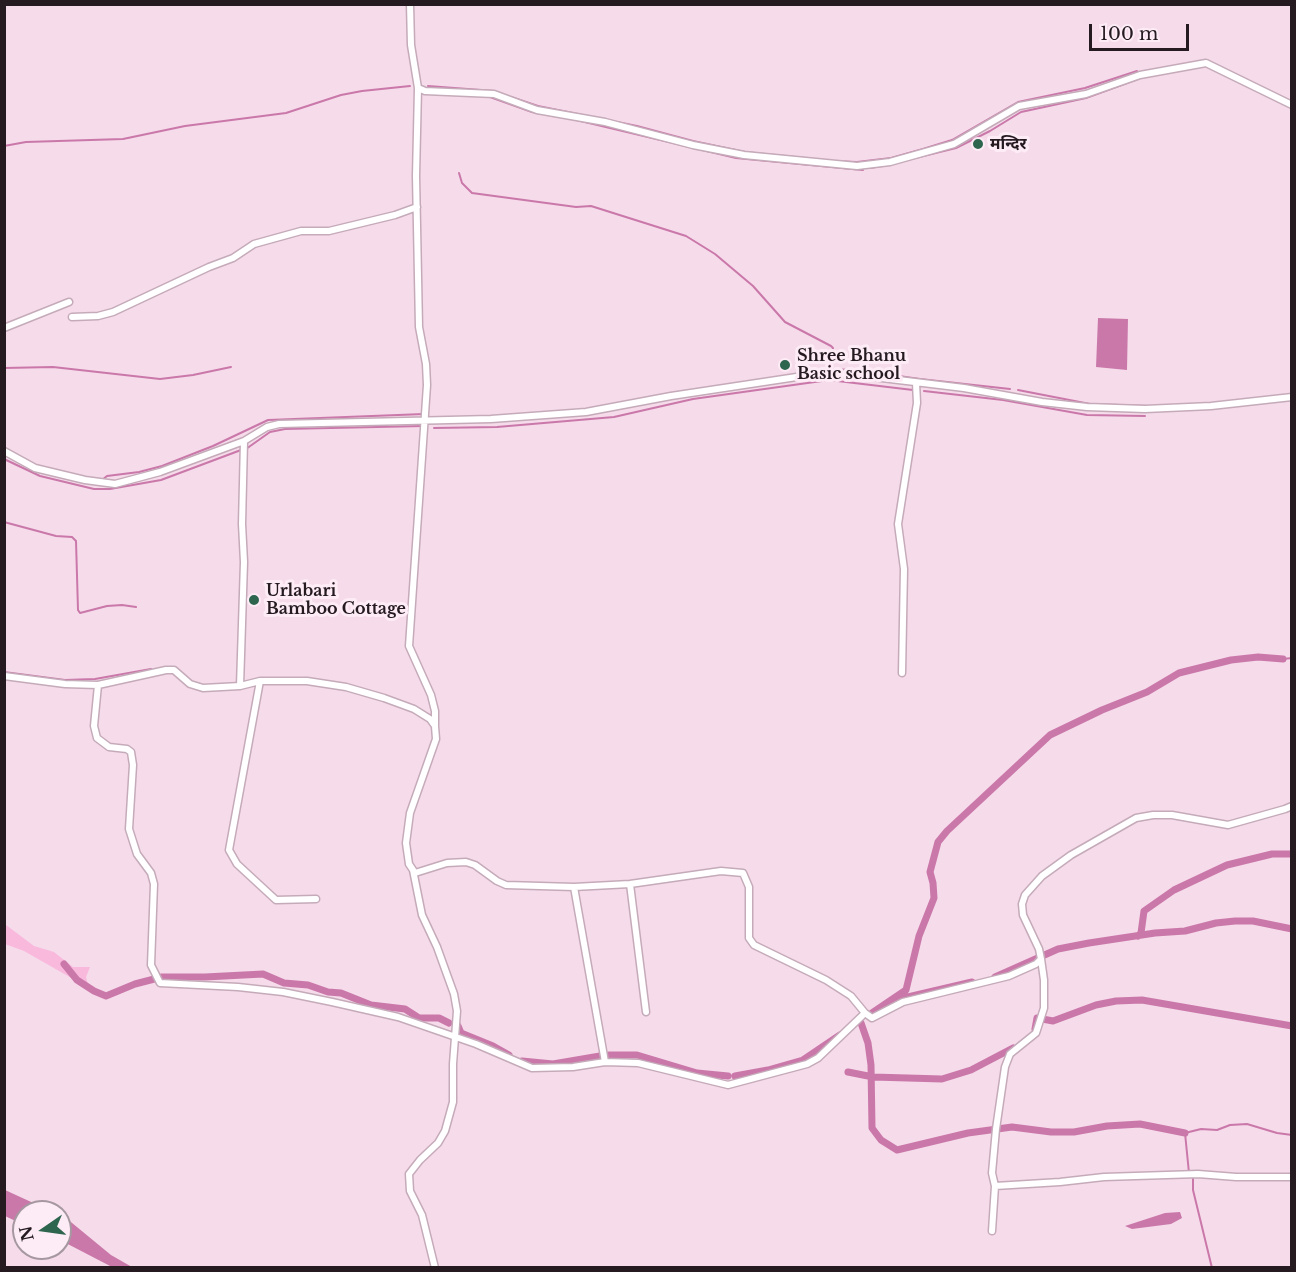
<!DOCTYPE html>
<meta charset="utf-8">
<style>
body{margin:0}
#map{position:relative;width:1296px;height:1272px;overflow:hidden;background:#f6dbea;font-family:"Libre Baskerville",serif}
canvas{display:block}
.frame{position:absolute;inset:0;border:6px solid #241a20;pointer-events:none}
.north{position:absolute;left:12px;top:1200px;width:60px;height:60px;box-sizing:border-box;background:#fdecf5;border:2px solid #a698a0;border-radius:50%;rotate:257deg;font-size:16px;font-weight:700;line-height:24px;text-align:center;color:#241a20}
.north::after{content:'';display:block;margin:auto;width:21px;height:27px;background:#2d654e;clip-path:polygon(50% 0,100% 100%,50% 72%,0 100%)}
.scale{position:absolute;left:1089px;top:24px;width:100px;height:27px;box-sizing:border-box;border:3px solid #241a20;border-top:0;padding-left:8px;font-size:18px;line-height:21px;white-space:nowrap;color:#241a20;-webkit-text-stroke:4px #fdecf5;paint-order:stroke}
</style>
<div id="map">
<canvas width="1296" height="1272"></canvas>
<div class="frame"></div>
<div class="north">N</div>
<div class="scale">100 m</div>
</div>
<script>
const g = document.querySelector('canvas').getContext('2d');
g.lineJoin = 'round';
function fillPath(path, color) {
  g.fillStyle = color;
  g.fill(path, 'evenodd');
}
function toPath(rows) {
  const path = new Path2D();
  for (const r of rows) {
    path.moveTo(r[0], r[1]);
    for (let i = 2; i < r.length; i += 2) path.lineTo(r[i], r[i + 1]);
  }
  return path;
}
function strokePath(path, color, width, dash) {
  g.strokeStyle = color;
  g.lineWidth = width;
  g.lineCap = dash ? 'butt' : 'round';
  g.setLineDash(dash || []);
  g.stroke(path);
}
function drawText(font, color, halo, rows, align = 'center') {
  g.font = font + ' "Libre Baskerville","Noto Sans Devanagari",serif';
  g.lineWidth = 6;
  g.setLineDash([]);
  g.textBaseline = 'middle';
  g.strokeStyle = halo;
  g.fillStyle = color;
  for (const [text, x, y, turn = 0] of rows) {
    g.save();
    g.translate(x, y);
    g.rotate((+turn || 0) * Math.PI / 180);
    g.textAlign = isNaN(turn) ? turn : align;
    if (halo) g.strokeText(text, 0, 0);
    g.fillText(text, 0, 0);
    g.restore();
  }
}
const green = toPath([
 [6,925,34,946,54,952,73,967,90,967,86,977,89,988,24,951,5,944]
]);
const water = toPath([
 [1098,318,1128,319,1127,370,1096,367],
 [5,1190,53,1212,24,1212,24,1225,5,1216],
 [1180,1212,1182,1218,1171,1224,1132,1229,1125,1226,1165,1213],
 [60,1215,66,1218,111,1255,132,1267,112,1267,60,1240]
]);
const stream = toPath([
 [428,86,494,91],
 [442,95,458,95],
 [490,97,532,112,542,114],
 [511,97,538,106,637,126,693,141,745,152,825,160],
 [568,118,736,158,863,170],
 [4,146,26,142,123,139,185,126,286,113,341,95,362,91,410,86],
 [833,161,857,162,891,158,923,149,952,140,1018,102,1085,88,1137,71],
 [899,162,956,148,990,131,1021,112,1086,98,1138,79],
 [870,168,882,166],
 [459,173,462,183,472,193,576,207,591,206,686,236,715,254,753,286,785,322,831,346,833,348,830,367],
 [4,368,53,367,160,379,193,375,231,367],
 [800,373,828,369,856,370,920,379,1010,389],
 [1018,390,1090,404,1148,406],
 [924,391,1003,400,1087,415,1145,416],
 [434,428,497,427,614,417,693,399,829,380,913,390],
 [246,449,270,432,285,429,423,426],
 [4,459,40,476,94,489,110,489,161,480,241,450],
 [102,480,107,476,139,472,162,466,213,446,268,420,424,414],
 [4,522,56,536,72,537,76,541,78,610,80,613,107,606,122,605,136,607],
 [1283,659,1292,658],
 [4,672,65,680,95,679,151,669],
 [1212,1268,1193,1190,1193,1178,1189,1173,1185,1133,1201,1129,1217,1130,1230,1125,1247,1124,1277,1133,1292,1135]
]);
const canal = toPath([
 [1138,936,1141,933,1144,911,1174,890,1227,865,1272,854,1292,854],
 [64,964,77,980,94,991,106,996,135,984,162,977,205,977,263,974,284,983,308,985,328,992,341,993,371,1005,405,1009,419,1018,439,1018,449,1023],
 [995,977,1058,949,1089,943,1155,933,1185,931,1216,923,1235,921,1253,921,1292,929],
 [895,1000,972,982],
 [872,1013,906,990,919,936,934,898,933,883,930,872,938,842,947,831,1050,735,1102,710,1147,692,1179,673,1231,660,1258,657,1283,659],
 [861,1023,868,1043,871,1065,872,1128,881,1140,897,1150,968,1133,1012,1127,1051,1132,1074,1132,1107,1126,1140,1124,1185,1133],
 [458,1026,461,1033,493,1046,509,1055],
 [1035,1029,1037,1018,1053,1021,1096,1005,1116,1001,1142,1000,1292,1026],
 [609,1055,637,1055,697,1073,728,1076],
 [522,1061,553,1064,600,1056],
 [848,1072,873,1077,942,1079,971,1070,1013,1048],
 [735,1076,768,1070,803,1060,840,1035]
]);
const minor = toPath([
 [410,4,411,45,418,88,416,176,419,327,426,364,427,385,409,646,431,695,435,711,435,725],
 [418,88,425,91,494,94,537,110,605,122,693,145,744,155,857,166,890,162,954,144,1019,106,1086,94,1140,75,1206,63,1292,105],
 [72,317,98,316,113,312,209,267,233,258,254,244,301,231,329,231,395,215,417,207],
 [4,328,69,302],
 [4,451,35,468,85,480,115,484,160,472,244,441,267,427,279,424,491,419,586,412,671,396,823,373,849,374,964,388,1042,402,1087,407,1145,409,1211,406,1292,397],
 [902,673,904,569,898,524,917,403,916,383],
 [4,676,65,684,98,685,166,670,174,670,190,684,203,688,240,686,260,681,307,681,346,687,384,698,414,709,430,719,435,726,436,739,410,813,406,843,409,864,413,870,422,915,437,947,454,994,457,1011,453,1064,453,1102,445,1131,438,1143,420,1160,409,1174,410,1191,422,1215,435,1268],
 [260,681,229,850,237,864,276,900,316,899],
 [98,685,94,726,97,738,109,747,127,749,131,752,133,765,129,829,137,854,151,873,154,884,151,965,160,983,238,987,283,992,332,1002,398,1017,476,1044,532,1068,573,1067,605,1062,638,1063,728,1085,807,1064,818,1058,865,1013],
 [240,686,244,562,242,524,244,441],
 [1292,806,1285,809,1228,825,1172,815,1153,815,1136,818,1071,855,1042,876,1025,895,1022,904,1023,915,1039,949,1041,959,1044,980,1044,1008,1036,1033,1010,1054,1005,1067,996,1129,992,1173,995,1186,1060,1182,1104,1177,1198,1174,1236,1177,1292,1177],
 [413,870,415,873,447,863,466,862,475,865,497,881,506,885,574,887,630,884,721,871,743,873,749,887,749,938,754,945,826,980,851,996,865,1013,872,1018,903,1002,1009,976,1036,964,1041,959],
 [630,884,646,1012],
 [574,887,605,1062],
 [992,1231,995,1186]
]);
const markers = [
 [978,144,6,"#2d654e"],
 [785,365,6,"#2d654e"],
 [254,600,6,"#2d654e"]
];
const poiNames = [
 ["मन्दिर",990,144],
 ["Shree Bhanu",797,356],
 ["Basic school",797,374],
 ["Urlabari",266,591],
 ["Bamboo Cottage",266,609]
];
fillPath(green, '#f8b9dd');
fillPath(water, '#ca78aa');
strokePath(stream, '#ca78aa', 2);
strokePath(canal, '#ca78aa', 7);
strokePath(minor, '#c5abb9', 9);
strokePath(minor, '#fff', 6);
for (const [x, y, r, color] of markers) {
  const dot = new Path2D();
  dot.arc(x, y, r, 0, 2 * Math.PI);
  g.fillStyle = color;
  g.fill(dot);
  strokePath(dot, '#fdecf5', 2);
}
drawText('bold 16px', '#241a20', '#fdecf5', poiNames, 'left');
</script>
